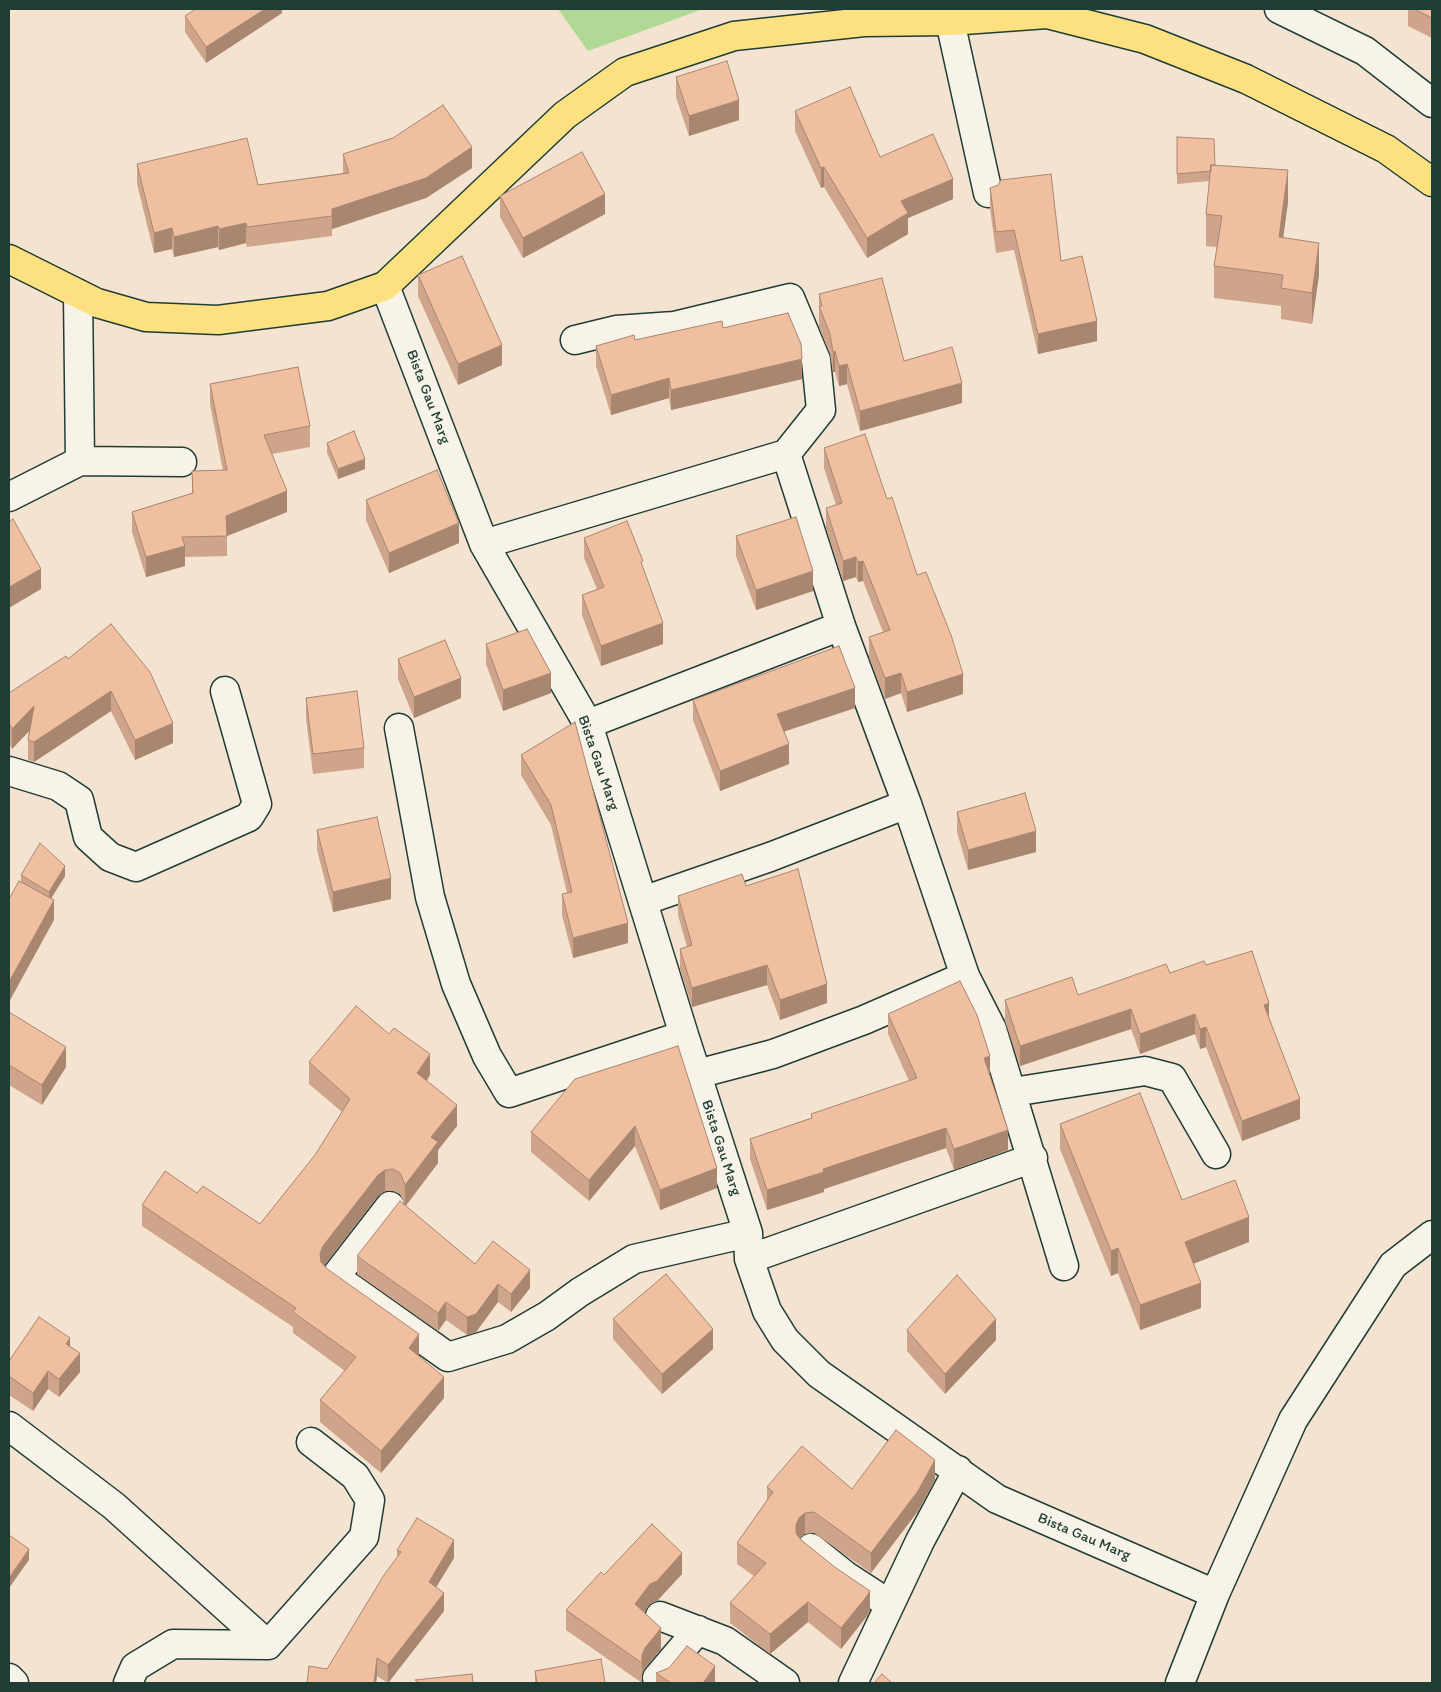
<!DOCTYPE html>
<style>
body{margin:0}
#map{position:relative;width:1441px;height:1692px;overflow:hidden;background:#f5e3d2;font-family:Itim,sans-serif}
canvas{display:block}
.frame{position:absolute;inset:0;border:10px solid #1f3d34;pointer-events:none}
</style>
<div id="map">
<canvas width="1441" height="1692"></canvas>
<div class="frame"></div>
</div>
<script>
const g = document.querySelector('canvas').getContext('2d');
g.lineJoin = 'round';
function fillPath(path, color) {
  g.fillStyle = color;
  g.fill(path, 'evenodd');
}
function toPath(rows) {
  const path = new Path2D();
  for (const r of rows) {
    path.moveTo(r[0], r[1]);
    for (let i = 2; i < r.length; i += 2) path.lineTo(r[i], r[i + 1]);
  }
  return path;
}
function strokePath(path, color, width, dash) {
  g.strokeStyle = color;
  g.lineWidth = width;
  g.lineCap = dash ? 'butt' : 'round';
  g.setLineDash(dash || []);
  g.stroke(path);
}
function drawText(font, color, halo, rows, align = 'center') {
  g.font = font + ' Itim,sans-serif';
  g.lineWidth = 5;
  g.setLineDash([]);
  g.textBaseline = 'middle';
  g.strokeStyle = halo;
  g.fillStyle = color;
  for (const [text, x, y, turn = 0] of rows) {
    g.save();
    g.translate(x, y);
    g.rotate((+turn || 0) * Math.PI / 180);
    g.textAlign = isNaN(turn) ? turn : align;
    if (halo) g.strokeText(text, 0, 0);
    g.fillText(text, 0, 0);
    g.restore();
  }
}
const green = toPath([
 [558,9,703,9,588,51]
]);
const minor = toPath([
 [1279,9,1365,51,1432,103],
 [950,21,988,193],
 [385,286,484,544,588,724,684,1035,748,1233,749,1259,767,1311,785,1340,819,1374,997,1499,1215,1594],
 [78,294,80,461],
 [786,454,841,626,907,804,965,976,992,1029,1064,1266],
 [9,497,80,461,182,462],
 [484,544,786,454,821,410,816,360,790,298,674,326,616,330,575,340],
 [588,724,841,626],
 [399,728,430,897,456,984,487,1056,509,1093,684,1035],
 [9,771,58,786,79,800,88,837,110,857,136,867,249,817,257,804,225,691],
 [643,901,770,857,907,804],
 [697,1074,773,1054,864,1020,965,976],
 [1013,1092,1145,1071,1172,1078,1216,1154],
 [390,1206,335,1277,448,1357,507,1339,547,1316,580,1292,634,1259,748,1233],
 [749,1259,1033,1158],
 [9,1426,114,1506,268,1645,173,1644,135,1667,128,1683],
 [811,1548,846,1576,889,1604],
 [660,1616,725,1641,785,1683],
 [268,1645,364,1537,370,1500,355,1476,311,1442],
 [9,1678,14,1683],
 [657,1678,698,1630],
 [853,1683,920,1541,958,1470],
 [1180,1683,1215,1594,1293,1420,1393,1265,1432,1235]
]);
const major = toPath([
 [9,259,97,303,146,317,218,320,328,306,385,286,565,115,625,72,734,36,864,22,950,21,1047,14,1145,39,1246,79,1386,149,1432,182]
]);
const wall = toPath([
 [282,9,282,13,206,63,185,32,185,16],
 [1408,9,1432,9,1432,38,1408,26],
 [676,77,739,120,689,136,676,97],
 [795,111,880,157,953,199,908,218,908,234,867,258,824,187,821,188,795,131],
 [1177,137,1215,165,1288,202,1283,237,1319,275,1312,324,1281,319,1281,306,1214,298,1214,266,1217,247,1206,246,1206,214,1209,181,1177,184],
 [343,154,472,168,426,198,332,229,332,236,247,247,246,243,219,250,218,247,174,257,172,249,154,253,137,184,137,164,258,185,343,173],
 [990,188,1061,261,1097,341,1038,354,1014,250,996,253,990,208],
 [500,196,605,214,523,258,500,217],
 [418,275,502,365,458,385,418,296],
 [819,294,904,361,962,403,860,431,847,384,839,386,835,372,833,372,830,354,819,327],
 [723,328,802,379,671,410,669,398,611,415,596,366,596,346,635,340],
 [210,384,310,426,310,447,272,454,287,512,227,536,227,556,185,557,185,566,146,577,132,532,132,512,192,493,192,471,223,471,210,404],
 [327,443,365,469,338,479,327,453],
 [824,448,887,499,963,694,907,712,901,693,885,699,869,657,869,637,883,632,863,581,858,582,856,577,843,581,826,528,826,508,836,505,824,468],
 [366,500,459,543,389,573,366,520],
 [736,536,813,591,756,610,736,556],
 [584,538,643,569,663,644,601,666,582,615,582,595,597,589,584,558],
 [111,624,173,743,135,760,111,711,34,762,28,760,28,740,29,731,12,749,9,744,9,693,68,659],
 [486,644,551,693,503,711,486,664],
 [398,659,461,698,414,718,398,679],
 [306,698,364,748,364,768,313,774,306,718],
 [693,700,855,708,784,731,789,764,720,791,693,720],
 [575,722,628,943,573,958,562,915,562,894,567,893,551,825,521,775,521,755],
 [957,812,1036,852,968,870,957,832],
 [317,830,391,899,333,912,317,850],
 [21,875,65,876,51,898,54,920,21,882],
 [746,886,827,1003,780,1020,767,985,692,1007,680,969,680,949,687,947,678,915,678,896],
 [1206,965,1269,1016,1300,1119,1242,1141,1206,1047,1200,1049,1195,1034,1140,1054,1131,1029,1020,1066,1005,1021,1005,1000,1078,995],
 [9,1012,66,1067,42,1105,9,1085],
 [888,1014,990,1076,1008,1150,954,1170,946,1148,824,1189,824,1192,767,1210,750,1159,750,1139,811,1118,811,1114,909,1081,888,1034],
 [309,1062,430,1075,427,1081,457,1126,438,1150,438,1163,406,1206,475,1264,530,1288,511,1312,498,1302,476,1332,467,1335,446,1320,438,1331,357,1274,357,1256,405,1205,400,1194,393,1191,385,1191,378,1196,324,1266,419,1356,444,1398,381,1473,320,1422,320,1400,345,1371,293,1333,293,1327,142,1226,142,1205,197,1193,260,1224,315,1155,342,1112,309,1084],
 [575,1079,717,1188,660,1210,635,1146,589,1201,531,1152,531,1132],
 [1060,1124,1249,1242,1193,1264,1201,1308,1140,1330,1118,1273,1111,1276,1060,1149],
 [613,1319,713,1349,662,1394,613,1339],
 [907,1330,996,1340,945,1394,907,1351],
 [70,1346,80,1372,59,1397,48,1389,33,1411,9,1395,9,1361],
 [935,1480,918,1511,871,1573,814,1533,805,1534,800,1538,870,1611,867,1616,841,1649,808,1622,770,1654,730,1623,730,1603,754,1576,737,1564,737,1543,767,1500,767,1487,852,1489],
 [397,1550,454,1558,436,1587,444,1611,388,1683,377,1676,376,1683,307,1683,327,1669,397,1558],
 [682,1574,657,1601,650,1604,644,1612,661,1649,645,1668,642,1674,642,1683,566,1630,566,1610,604,1575],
 [669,1668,715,1683,656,1683,656,1673],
 [535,1671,605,1683,535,1683]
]);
const shadedWall = toPath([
 [265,9,282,9,282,13,206,63,206,47],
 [739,100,739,120,689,136,689,116],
 [472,147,472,168,426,198,332,229,332,209],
 [824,167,824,187,821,188,821,168],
 [1288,170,1288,202,1279,269,1279,237],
 [953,179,953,199,908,218,908,234,867,258,867,238,901,201],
 [605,194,605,214,523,258,523,238],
 [246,223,246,243,219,250,219,229],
 [218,226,218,247,174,257,174,237],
 [172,228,172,249,154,253,154,233],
 [1319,243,1319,275,1312,324,1312,293],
 [1097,321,1097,341,1038,354,1038,334],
 [502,345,502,365,458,385,458,364],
 [835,351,835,372,833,372,833,352],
 [802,359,802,379,671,410,671,390],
 [847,364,847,384,839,386,839,366],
 [669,378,669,398,611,415,611,395],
 [962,383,962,403,860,431,860,411],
 [365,459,365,469,338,479,338,469],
 [287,491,287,512,227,536,226,516],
 [459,523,459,543,389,573,389,553],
 [185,546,185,566,146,577,146,557],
 [856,557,856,577,843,581,843,561],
 [863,561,863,581,858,582,858,562],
 [41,569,41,589,9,608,9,587],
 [813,571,813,591,756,610,756,590],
 [663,623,663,644,601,666,601,646],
 [551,673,551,693,503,711,503,690],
 [901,673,901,693,885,699,885,678],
 [963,674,963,694,907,712,907,692],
 [461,678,461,698,414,718,414,697],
 [855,688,855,708,777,734,777,714],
 [111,691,111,711,34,762,34,742],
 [34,706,34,726,12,749,12,729],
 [173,723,173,743,135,760,135,740],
 [789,744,789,764,720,791,720,771],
 [1036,831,1036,852,968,870,968,850],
 [65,866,65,876,49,902,49,892],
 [391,878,391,899,333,912,333,892],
 [54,900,54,920,9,1002,9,982],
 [628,923,628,943,573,958,573,938],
 [767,965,767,985,692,1007,692,988],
 [827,984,827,1003,780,1020,780,1000],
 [1269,1003,1269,1024,1264,1005],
 [1131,1009,1131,1029,1020,1066,1020,1046],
 [1195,1014,1195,1034,1140,1054,1140,1034],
 [1206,1027,1206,1047,1200,1049,1200,1029],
 [66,1047,66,1067,42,1105,42,1085],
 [430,1054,430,1075,417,1094,417,1073],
 [990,1056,990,1076,984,1058],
 [1300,1099,1300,1119,1242,1141,1242,1121],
 [457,1105,457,1126,438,1150,438,1163,405,1206,405,1185,431,1137],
 [635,1126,635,1146,589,1201,589,1180],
 [946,1128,946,1148,824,1189,824,1192,767,1210,767,1190,823,1169],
 [1008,1130,1008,1150,954,1170,954,1149],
 [717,1168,717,1188,660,1210,660,1190],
 [385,1170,385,1191,378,1196,323,1267,320,1275,320,1253,323,1246,378,1175],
 [1249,1217,1249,1242,1185,1267,1185,1242],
 [1118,1248,1118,1273,1111,1276,1111,1251],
 [530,1270,530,1288,511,1312,511,1294],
 [1201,1283,1201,1308,1140,1330,1140,1305],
 [498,1284,498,1302,476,1332,467,1335,467,1317],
 [446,1302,446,1320,438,1331,438,1313],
 [996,1319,996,1340,945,1394,945,1374],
 [713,1329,713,1349,662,1394,662,1374],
 [419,1334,419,1356,409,1369,409,1348],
 [70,1338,70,1357,66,1344],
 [80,1353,80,1372,59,1397,59,1379],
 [48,1371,48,1389,33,1411,33,1393],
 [444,1377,444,1398,381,1473,381,1451],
 [935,1460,935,1480,918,1511,871,1573,871,1553],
 [805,1513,805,1534,799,1538,796,1545,796,1525,799,1518],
 [454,1540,454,1558,429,1599,429,1582],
 [29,1549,29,1560,9,1588,9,1578],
 [682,1553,682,1574,657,1601,650,1604,635,1624,635,1604,650,1584],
 [870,1591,870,1611,867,1616,841,1649,841,1628],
 [444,1593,444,1611,388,1683,388,1665],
 [808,1602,808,1622,770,1654,770,1634],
 [661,1628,661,1649,645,1668,642,1674,642,1655,645,1648],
 [377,1658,377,1676,376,1683,374,1683],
 [715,1666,715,1683,703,1683]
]);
const building = toPath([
 [196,9,265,9,206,47,185,16,196,9],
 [1414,9,1432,9,1432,18,1414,9],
 [727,61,739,100,689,116,676,77,727,61],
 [850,87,880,157,933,134,953,179,901,201,908,213,867,238,824,167,821,168,795,111,850,87],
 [443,105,472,147,426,178,332,209,332,216,247,227,246,223,219,229,218,226,174,237,172,228,154,233,137,164,247,138,258,185,349,173,343,154,393,138,443,105],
 [1177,137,1214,139,1215,165,1211,165,1211,171,1177,174,1177,137],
 [582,152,605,194,523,238,500,196,582,152],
 [1211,165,1288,170,1279,237,1319,243,1312,293,1281,288,1283,275,1214,266,1222,216,1206,214,1211,165],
 [1051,174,1061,261,1082,256,1097,321,1038,334,1014,230,996,232,990,188,998,185,1001,180,1051,174],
 [462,256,502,345,458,364,418,275,462,256],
 [882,278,904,361,952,347,962,383,860,411,847,364,839,366,835,351,833,352,830,334,819,306,822,306,819,294,882,278],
 [788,313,801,344,802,359,671,390,669,378,611,395,596,346,634,335,635,340,722,321,723,328,788,313],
 [298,367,310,426,264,435,287,491,226,516,227,536,182,537,185,546,146,557,132,512,193,493,192,471,227,470,210,384,298,367],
 [354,431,365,459,338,469,327,443,354,431],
 [865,434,887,499,892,497,917,575,926,572,951,635,963,674,907,692,901,673,885,678,869,637,890,630,863,561,858,562,856,557,843,561,826,508,842,503,824,448,865,434],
 [437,470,459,523,389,553,366,500,437,470],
 [796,517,813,571,756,590,736,536,796,517],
 [13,519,41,569,9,587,9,522,13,519],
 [627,521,643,561,641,562,663,623,601,646,582,595,604,587,584,538,627,521],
 [111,624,150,672,173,723,135,740,111,691,34,742,28,740,34,706,12,729,9,723,9,693,66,656,68,659,111,624],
 [527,629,551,673,503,690,486,644,527,629],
 [445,640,461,678,414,697,398,659,445,640],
 [839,646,855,688,777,714,789,744,720,771,693,700,839,646],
 [357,691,364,748,313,754,306,698,357,691],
 [575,722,628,923,573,938,562,894,572,892,551,805,521,755,575,722],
 [1025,793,1036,831,968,850,957,812,1025,793],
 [377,817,391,878,333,892,317,830,377,817],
 [40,843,65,866,49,892,21,875,40,843],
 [798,869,827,984,780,1000,767,965,692,988,680,949,692,945,678,896,742,874,746,886,798,869],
 [19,881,54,900,9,982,9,899,19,881],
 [1252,951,1269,1003,1264,1005,1300,1099,1242,1121,1206,1027,1200,1029,1195,1014,1140,1034,1131,1009,1020,1046,1005,1000,1072,977,1078,995,1166,964,1170,973,1204,961,1206,965,1252,951],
 [960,981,977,1015,990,1056,984,1058,1008,1130,954,1149,946,1128,823,1169,824,1172,767,1190,750,1139,812,1118,811,1114,917,1078,888,1014,960,981],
 [356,1006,389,1034,394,1028,430,1054,417,1073,457,1105,431,1137,438,1142,405,1185,400,1173,393,1169,385,1170,378,1175,323,1246,320,1253,321,1262,326,1268,419,1334,409,1348,444,1377,381,1451,320,1400,356,1357,293,1312,296,1308,142,1205,165,1171,197,1193,203,1186,260,1224,315,1155,350,1099,309,1062,356,1006],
 [9,1012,66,1047,42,1085,9,1065,9,1012],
 [678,1046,717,1168,660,1190,635,1126,589,1180,531,1132,575,1079,678,1046],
 [1140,1093,1182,1200,1235,1180,1249,1217,1185,1242,1201,1283,1140,1305,1118,1248,1111,1251,1060,1124,1140,1093],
 [400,1201,475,1264,493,1241,530,1270,511,1294,498,1284,476,1314,467,1317,446,1302,438,1313,357,1256,400,1201],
 [666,1274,713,1329,662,1374,613,1319,666,1274],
 [957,1275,996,1319,945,1374,907,1330,957,1275],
 [39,1317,70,1338,66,1344,80,1353,59,1379,48,1371,33,1393,9,1376,9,1361,39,1317],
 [896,1430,935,1460,918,1491,871,1553,814,1512,805,1513,799,1518,796,1525,796,1533,801,1540,836,1568,870,1591,867,1596,841,1628,808,1602,770,1634,730,1603,766,1563,737,1543,773,1492,767,1487,802,1446,852,1489,896,1430],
 [417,1518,454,1540,429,1582,444,1593,388,1665,377,1658,374,1683,307,1683,309,1666,327,1669,384,1575,401,1552,397,1550,417,1518],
 [652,1524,682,1553,657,1581,650,1584,635,1604,661,1628,645,1648,642,1655,642,1663,566,1610,601,1572,604,1575,652,1524],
 [9,1535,29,1549,9,1578,9,1535],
 [687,1646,715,1666,703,1683,671,1683,656,1673,669,1668,687,1646],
 [601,1659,605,1683,537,1683,535,1671,601,1659],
 [472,1674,473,1683,420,1683,415,1680,472,1674],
 [882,1674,892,1683,874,1683,882,1674]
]);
const streetNames = [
 ["Bista Gau Marg",428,397,69],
 ["Bista Gau Marg",598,763,71],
 ["Bista Gau Marg",721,1148,72],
 ["Bista Gau Marg",1084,1537,23]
];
fillPath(green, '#b0d995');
strokePath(minor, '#1f3d34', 31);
strokePath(major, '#1f3d34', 31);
strokePath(minor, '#f7f3e8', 28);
strokePath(major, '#fde080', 28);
fillPath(wall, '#cea48a');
fillPath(shadedWall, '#a88670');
fillPath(building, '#f0bfa0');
strokePath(building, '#a88670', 1);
drawText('15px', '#1f3d34', '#f7f3e8', streetNames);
</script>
